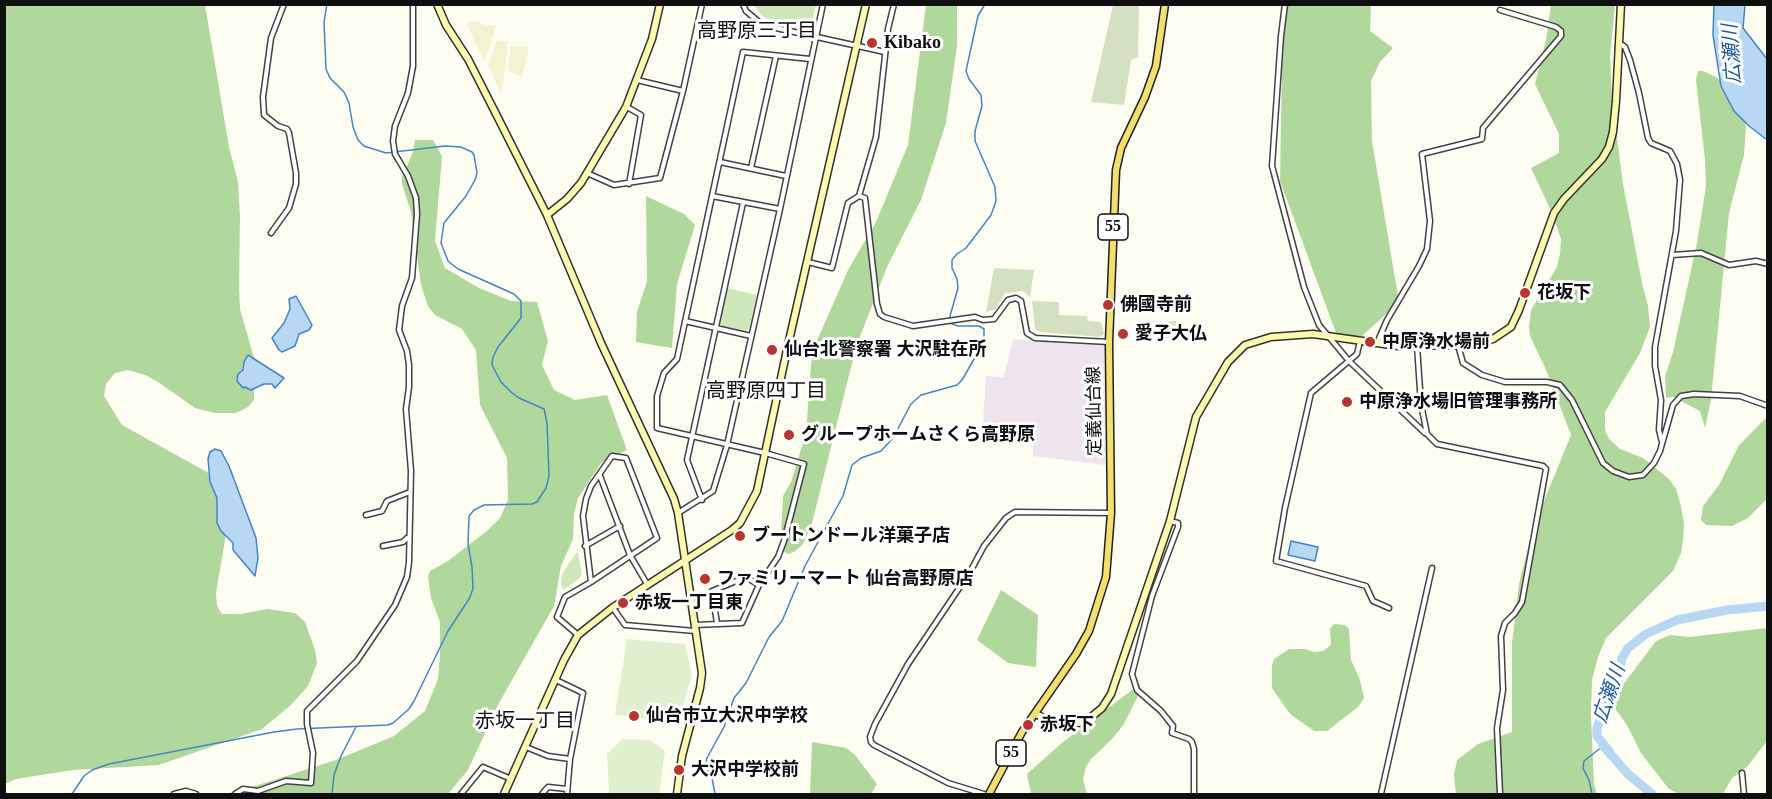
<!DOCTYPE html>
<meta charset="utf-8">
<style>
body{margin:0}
#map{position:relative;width:1772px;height:799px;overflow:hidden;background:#fefdf1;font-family:"Times New Roman",serif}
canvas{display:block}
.frame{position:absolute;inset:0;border:6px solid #0f0f0f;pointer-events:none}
</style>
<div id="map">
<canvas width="1772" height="799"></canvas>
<div class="frame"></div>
</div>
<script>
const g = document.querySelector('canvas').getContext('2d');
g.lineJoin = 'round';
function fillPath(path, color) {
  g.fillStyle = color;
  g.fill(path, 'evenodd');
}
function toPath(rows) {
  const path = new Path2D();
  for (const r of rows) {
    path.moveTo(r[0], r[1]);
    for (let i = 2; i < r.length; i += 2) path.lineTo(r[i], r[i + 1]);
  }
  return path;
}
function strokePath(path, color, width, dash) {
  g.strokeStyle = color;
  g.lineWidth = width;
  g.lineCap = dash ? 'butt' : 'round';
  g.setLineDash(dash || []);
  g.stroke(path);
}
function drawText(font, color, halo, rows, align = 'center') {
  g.font = font + ' "Times New Roman","Noto Sans JP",serif';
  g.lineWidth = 6;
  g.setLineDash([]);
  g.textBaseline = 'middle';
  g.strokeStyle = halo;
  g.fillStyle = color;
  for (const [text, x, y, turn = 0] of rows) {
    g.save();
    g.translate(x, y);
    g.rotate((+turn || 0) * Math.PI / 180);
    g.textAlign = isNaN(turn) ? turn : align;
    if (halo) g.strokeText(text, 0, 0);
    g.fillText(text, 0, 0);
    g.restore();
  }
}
const industrial = toPath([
 [1013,339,1105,345,1105,465,1033,456,1033,440,982,439,986,376,1004,377]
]);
const farmland = toPath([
 [476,21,485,25,496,25,485,61,474,41,467,23],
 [497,40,508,42,502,92,500,92,488,66],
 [511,46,529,47,522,78,508,70]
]);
const green = toPath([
 [754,5,816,5,810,29,807,30,774,23,761,15],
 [727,288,757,295,749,329,746,331,722,326,719,322],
 [576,553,578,553,582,574,579,579,563,590,561,584,562,574]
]);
const forest = toPath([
 [5,5,205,5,229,147,238,182,240,217,239,289,240,309,255,361,254,400,248,407,236,413,215,413,195,408,158,382,145,375,128,370,115,373,106,384,104,396,122,425,207,472,215,481,224,496,225,540,216,593,217,606,222,614,241,614,267,609,295,613,305,622,315,650,317,663,308,686,291,705,262,729,159,765,73,770,16,779,5,784],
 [926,5,957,5,957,46,946,123,921,200,887,267,856,347,811,527,803,544,794,552,787,554,783,550,781,537,783,496,791,482,806,433,812,352,848,270,876,222,908,145],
 [1283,5,1371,5,1370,31,1393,48,1380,62,1371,81,1372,141,1399,302,1361,337,1339,341,1280,181],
 [1551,5,1615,5,1610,56,1612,99,1623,184,1642,283,1648,306,1650,327,1640,353,1605,412,1605,430,1609,439,1620,449,1643,458,1669,479,1676,489,1681,506,1684,524,1683,540,1681,553,1673,571,1606,638,1598,657,1592,680,1591,715,1594,784,1597,794,1456,794,1454,775,1457,760,1478,744,1512,732,1512,643,1519,584,1533,528,1571,435,1546,370,1530,336,1529,326,1531,310,1557,267,1560,254,1561,239,1552,213,1531,168,1559,153,1559,134,1535,84,1546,40],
 [1698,71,1703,71,1716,77,1727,84,1740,101,1746,127,1744,155,1729,213,1711,400,1705,428,1700,411,1673,397,1666,398,1665,376,1673,352,1697,243,1706,186,1705,160,1696,80],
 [415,140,433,140,442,156,435,241,445,268,479,288,511,301,537,302,548,341,542,365,554,390,575,400,607,395,627,450,602,462,578,498,574,514,573,539,561,566,554,606,499,703,468,770,448,794,230,794,336,760,394,736,425,711,438,679,440,655,440,622,431,598,428,576,430,571,448,561,488,530,500,518,508,500,507,458,480,405,476,350,462,329,435,315,428,306,421,285,411,212,402,184,402,177,413,152],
 [646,196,684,214,695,225,677,284,672,348,636,342,637,312,647,281],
 [1767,417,1767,499,1748,518,1732,526,1706,525,1701,520,1703,506,1719,485,1739,445],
 [1001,590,1038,615,1036,667,1008,663,977,640],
 [1334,624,1345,625,1349,629,1351,660,1360,680,1364,698,1358,707,1327,731,1314,731,1290,714,1272,688,1272,665,1274,659,1289,649,1305,649,1314,652,1323,651,1331,645,1330,629],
 [1767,628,1767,741,1747,767,1732,778,1723,794,1678,794,1668,788,1641,753,1627,725,1616,710,1616,694,1656,641,1670,635,1689,637],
 [1140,684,1140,692,1124,724,1113,738,1091,759,1086,767,1083,779,1087,794,1031,794,1027,774,1063,742],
 [812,742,846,748,855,755,877,784,871,794,810,794]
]);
const cemetery = toPath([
 [1113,5,1139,5,1138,57,1131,60,1124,105,1091,102],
 [994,268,1034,270,1030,297,1023,291,1005,293,996,309,986,312],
 [1032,301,1059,302,1059,315,1087,316,1088,321,1101,322,1104,334,1100,337,1040,332,1035,329],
 [1176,321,1177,338,1141,339,1140,322]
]);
const pitch = toPath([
 [627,639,685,644,692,675,678,722,615,715],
 [623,739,650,740,665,751,659,794,609,794,607,754]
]);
const water = toPath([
 [1714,5,1745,5,1743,28,1767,59,1767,140,1749,126,1734,111,1721,86,1713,35,1714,5],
 [296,296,312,325,309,330,299,334,295,346,282,352,279,350,272,338,284,323,290,309,289,299,296,296],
 [248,355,284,378,275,388,272,384,264,384,251,390,245,387,243,388,237,381,238,374,243,370,244,362,248,355],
 [215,449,221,451,229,466,256,538,258,558,255,576,233,550,233,543,221,531,217,523,217,498,210,482,208,459,210,452,215,449],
 [1291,541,1318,547,1315,561,1288,555,1291,541]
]);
const stream = toPath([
 [72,794,84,776,92,770,109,764,274,732,297,729,388,725,393,723,409,709,414,701,448,631,469,599,473,589,472,567,468,544,469,516,474,510,484,505,532,504,537,502,546,488,549,476,547,423,544,409,519,398,511,392,501,382,492,365,493,357,498,347,521,318,521,301,514,294,458,269,448,261,441,243,444,223,466,196,475,180,477,173,474,155,472,152,461,147,445,146,386,153,364,146,358,140,353,127,349,103,344,92,330,78,326,69,324,22,327,4],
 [332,794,334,775,341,756,356,727],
 [715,794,712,778,705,766,707,758,724,727,734,698,746,683,769,637,782,621,805,566,843,496,852,465,861,458,881,451,893,438,911,404,921,395,957,385,962,380,984,342,984,329,979,326,958,326,952,324,950,316,958,288,957,279,952,268,952,260,957,254,966,248,982,227,991,215,996,201,995,187,975,141,975,131,982,106,981,95,969,79,966,71,978,16,985,4],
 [1592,794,1589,780,1583,768,1584,761,1603,746]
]);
const river = toPath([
 [1603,746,1609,751,1597,736,1597,728,1618,677,1622,658,1628,648,1646,634,1677,620,1727,610,1768,606],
 [1605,748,1628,774,1652,794]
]);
const street = toPath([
 [743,4,746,11,759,22,776,28,885,52],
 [1285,4,1281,36,1272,166,1304,287,1319,325,1349,361,1425,433],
 [1619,43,1625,47,1630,60,1639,93,1648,138,1651,143,1670,151,1677,164,1680,180,1676,231,1655,347,1655,366,1661,400,1659,430,1662,442],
 [637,80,683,91],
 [627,107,641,115,629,184],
 [720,162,786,176],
 [751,168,776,56],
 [587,173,614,185,660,178,683,91,702,4],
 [712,196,780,209],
 [859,196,865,198,877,304,880,314,884,317,913,326,975,317,983,320,994,319,1008,300,1016,298,1021,301,1027,333,1035,338,1109,342],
 [271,233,289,208,296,184,296,173,289,133,287,129,278,126,264,115,263,97,271,38,284,4],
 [1672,255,1701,253,1729,265,1756,261,1768,264],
 [808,262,832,268,848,203,859,196,876,137,888,29,894,4],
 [685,321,751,336],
 [1360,341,1357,354,1311,393,1285,508,1276,561,1366,586,1373,601,1389,608],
 [1377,343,1387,320,1419,266,1427,249,1430,221,1422,154,1482,139,1483,128,1561,36,1561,31,1556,27,1500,10],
 [1458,345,1463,363,1482,375,1505,382,1547,382,1560,385,1572,400,1603,463,1613,471,1629,477,1643,475,1654,463,1660,451,1673,405,1681,396,1694,394,1740,396,1768,406],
 [1417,346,1421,404,1427,434,1437,444,1543,466,1546,469,1522,602,1515,613,1505,623,1501,636,1503,690,1497,728,1500,794],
 [600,476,630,555,647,584],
 [702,500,687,460,743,203],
 [678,513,713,491,727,445,780,209,823,4],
 [366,515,382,511,387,501,410,492],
 [1170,521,1178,523,1178,527,1152,596,1132,674,1137,690,1161,711,1173,726,1172,733,1189,739,1192,742,1194,749,1194,794],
 [383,546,403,542,407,538],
 [585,546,620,526],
 [613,608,625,625,695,631],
 [717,623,712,591,746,577,759,585],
 [695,625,742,623,759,585,778,557,784,541,804,464,765,453,657,428,657,396,664,373,677,359,743,52,810,59],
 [578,635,557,617,565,597,591,582,657,538,626,458,612,456,591,486,586,499,583,516,591,582],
 [556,680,583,693,570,759,567,794],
 [526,747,548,756,570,759],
 [1742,773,1744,794],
 [174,794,186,791,196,794],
 [235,794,243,789,258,791,286,781,311,783,313,753,307,724,307,711,357,661,395,605,407,577,409,562,411,471,406,409,409,387,409,365,407,351,399,330,402,306,412,278,417,214,416,198,408,176,395,154,393,141,395,126,408,93,413,66,413,4],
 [461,794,483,767,511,779],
 [542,794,548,787,567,789],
 [984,794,948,783,874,745,871,742,870,737,875,724,908,664,970,572,984,546,1006,518,1015,512,1111,513],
 [1381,794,1432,568]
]);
const secondary = toPath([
 [437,4,446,25,468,59,494,110,547,215,601,343,674,499,678,513,702,673,700,688,682,756,677,794],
 [547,215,567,199,581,183,626,107,652,39,660,4],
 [1036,714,1053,723,1079,723,1091,717,1102,708,1111,694,1170,521,1196,417,1228,362,1245,345,1271,337,1313,334,1398,346,1458,345,1476,344,1493,339,1511,327,1519,310,1554,213,1564,199,1602,159,1609,147,1613,132,1616,101,1621,4],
 [504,794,564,660,578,635,612,608,732,530,740,523,757,491,788,345,866,4]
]);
const primary = toPath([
 [989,794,1022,732,1076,654,1089,631,1106,577,1111,513,1109,342,1116,170,1121,148,1145,97,1156,66,1165,4]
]);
const markers = [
 [872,43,6,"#b9342c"],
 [1525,293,6,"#b9342c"],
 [1108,305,6,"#b9342c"],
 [1123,334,6,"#b9342c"],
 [1370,342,6,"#b9342c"],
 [772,350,6,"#b9342c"],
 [1347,402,6,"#b9342c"],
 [789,435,6,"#b9342c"],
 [740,536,6,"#b9342c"],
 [705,579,6,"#b9342c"],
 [623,603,6,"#b9342c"],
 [634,716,6,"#b9342c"],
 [1028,725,6,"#b9342c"],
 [679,770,6,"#b9342c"]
];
const shields = [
 [1113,227,30],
 [1011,753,30]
];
const shieldNames = [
 ["55",1113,227],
 ["55",1011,753]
];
const poiNames = [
 ["Kibako",884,43],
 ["花坂下",1537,293],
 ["佛國寺前",1120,305],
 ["愛子大仏",1135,334],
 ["中原浄水場前",1382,342],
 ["仙台北警察署 大沢駐在所",784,350],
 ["中原浄水場旧管理事務所",1359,402],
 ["グループホームさくら高野原",801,435],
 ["ブートンドール洋菓子店",752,536],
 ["ファミリーマート 仙台高野原店",717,579],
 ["赤坂一丁目東",635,603],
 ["仙台市立大沢中学校",646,716],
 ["赤坂下",1040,725],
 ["大沢中学校前",691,770]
];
const streetNames = [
 ["定義仙台線",1095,411,-91]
];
const neighbourhoodNames = [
 ["高野原三丁目",757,32],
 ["高野原四丁目",766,392],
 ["赤坂一丁目",525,722]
];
const waterNames = [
 ["広瀬川",1733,54,-94],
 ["広瀬川",1610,694,-71]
];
fillPath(industrial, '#ede4ed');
fillPath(farmland, '#f3f3d2');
fillPath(green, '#cee8bc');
fillPath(forest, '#b1d89c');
fillPath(cemetery, '#d3e0c2');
fillPath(pitch, '#e0efcd');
fillPath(water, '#b8d7f3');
strokePath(water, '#4285c7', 1.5);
strokePath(stream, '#4285c7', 1.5);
strokePath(river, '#b8d7f3', 9);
strokePath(street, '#424242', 7);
strokePath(secondary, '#313131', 9);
strokePath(primary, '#202020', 9);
strokePath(street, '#fff', 4);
strokePath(secondary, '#fbfaaf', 6);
strokePath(primary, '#f2df6d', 6);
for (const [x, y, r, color] of markers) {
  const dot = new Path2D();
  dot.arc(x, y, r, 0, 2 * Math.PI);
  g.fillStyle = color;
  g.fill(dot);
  strokePath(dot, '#fff', 2);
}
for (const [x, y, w] of shields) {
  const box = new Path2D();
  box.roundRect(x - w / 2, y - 13, w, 26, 4.5);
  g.fillStyle = '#fff';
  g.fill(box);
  strokePath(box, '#0f0f0f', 1.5);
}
drawText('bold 16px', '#0f0f0f', null, shieldNames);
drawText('bold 18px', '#0f0f0f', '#fff', poiNames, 'left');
drawText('18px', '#0f0f0f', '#fff', streetNames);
drawText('20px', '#0f0f0f', '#fff', neighbourhoodNames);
drawText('italic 20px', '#1d579c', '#fff', waterNames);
</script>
